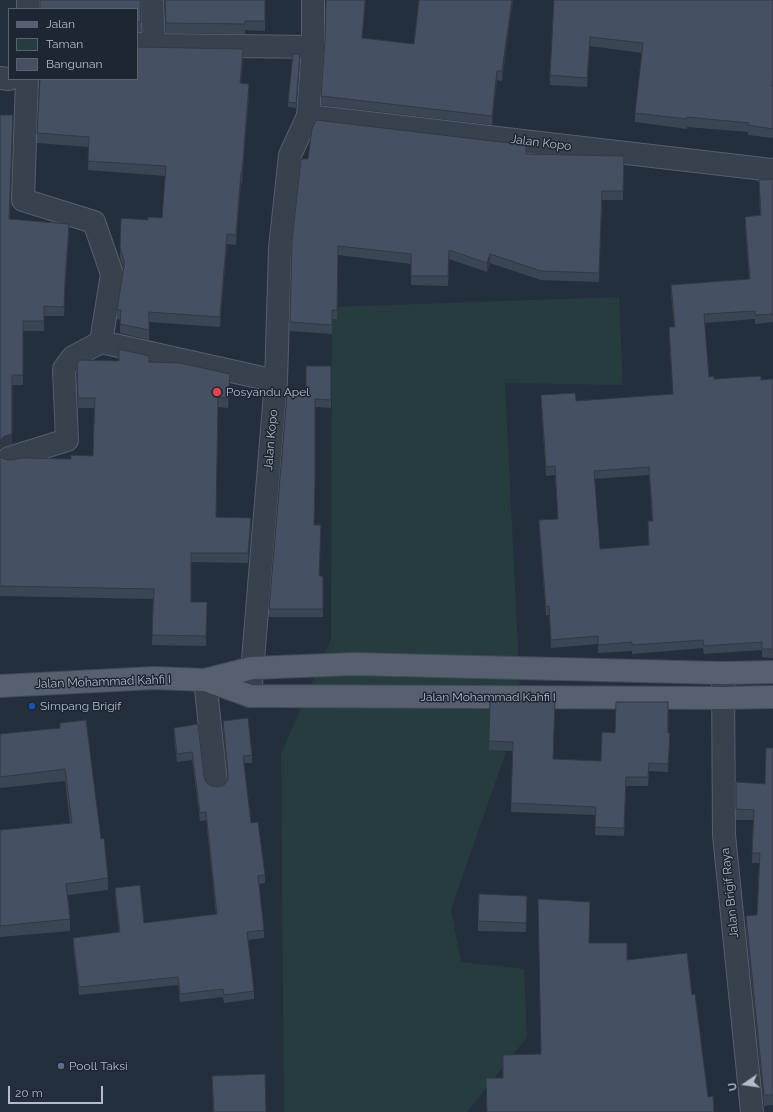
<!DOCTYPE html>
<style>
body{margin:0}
#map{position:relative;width:773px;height:1112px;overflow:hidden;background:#242f3e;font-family:Raleway,sans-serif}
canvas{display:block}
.legend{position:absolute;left:8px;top:8px;width:130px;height:72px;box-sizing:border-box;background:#1d2633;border:1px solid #59626f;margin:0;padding:5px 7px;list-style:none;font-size:12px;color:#b4bcc9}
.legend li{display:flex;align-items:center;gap:8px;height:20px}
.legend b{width:20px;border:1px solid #59626f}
.north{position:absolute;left:725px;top:1064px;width:40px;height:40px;-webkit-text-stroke:3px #1d2633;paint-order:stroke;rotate:257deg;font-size:11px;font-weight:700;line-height:16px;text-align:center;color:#b4bcc9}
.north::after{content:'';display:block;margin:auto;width:14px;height:18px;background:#b4bcc9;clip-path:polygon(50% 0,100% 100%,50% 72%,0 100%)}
.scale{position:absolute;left:8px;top:1086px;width:95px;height:18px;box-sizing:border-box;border:2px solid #b4bcc9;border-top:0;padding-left:5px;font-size:12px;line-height:14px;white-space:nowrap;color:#b4bcc9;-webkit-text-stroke:3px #1d2633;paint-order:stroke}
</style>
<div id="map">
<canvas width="773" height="1112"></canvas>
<ul class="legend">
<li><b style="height:5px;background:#56606e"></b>Jalan</li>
<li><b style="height:11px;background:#263c3f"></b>Taman</li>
<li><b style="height:11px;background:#455162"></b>Bangunan</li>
</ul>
<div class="north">U</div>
<div class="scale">20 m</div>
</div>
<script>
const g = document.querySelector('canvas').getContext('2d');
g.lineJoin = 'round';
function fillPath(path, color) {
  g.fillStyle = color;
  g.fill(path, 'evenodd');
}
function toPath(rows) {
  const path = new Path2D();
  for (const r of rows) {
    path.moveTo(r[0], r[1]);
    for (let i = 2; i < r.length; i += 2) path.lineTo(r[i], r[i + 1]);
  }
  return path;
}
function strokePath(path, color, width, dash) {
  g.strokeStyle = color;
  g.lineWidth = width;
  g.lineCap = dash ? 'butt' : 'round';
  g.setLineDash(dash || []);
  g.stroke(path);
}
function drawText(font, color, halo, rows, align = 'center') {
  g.font = font + ' Raleway,sans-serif';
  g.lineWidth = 3;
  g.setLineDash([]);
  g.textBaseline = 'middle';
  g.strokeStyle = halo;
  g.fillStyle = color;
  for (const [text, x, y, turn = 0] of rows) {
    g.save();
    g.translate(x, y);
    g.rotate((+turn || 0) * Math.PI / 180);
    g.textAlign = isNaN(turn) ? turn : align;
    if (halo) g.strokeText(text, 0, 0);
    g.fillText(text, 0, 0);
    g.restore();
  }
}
const green = toPath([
 [619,297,623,385,505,383,521,709,451,909,461,962,524,969,527,1037,467,1112,284,1112,281,754,331,639,332,307]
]);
const minor = toPath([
 [28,0,28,9],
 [152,0,154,45],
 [137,44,154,45,313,47],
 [0,78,9,79],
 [27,79,23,200,94,222,112,274,101,342,276,381],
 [308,116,773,170],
 [9,458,67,440,64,369,73,357,101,342],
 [723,673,724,835,752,1112],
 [205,680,216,783],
 [250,696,276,381,280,248,290,155,308,116,313,47,313,0]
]);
const major = toPath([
 [205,680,252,668,354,664,723,673,773,672],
 [0,686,154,678,205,680,250,696,724,698,773,697]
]);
const wall = toPath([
 [165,0,265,0,265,31,245,30,245,34,166,33],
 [326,0,366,0,362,38,414,44,419,0,513,0,502,81,497,80,492,125,321,105,321,96,325,39],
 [554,0,773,0,773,138,748,135,748,132,687,127,687,129,635,122,635,113,642,53,590,46,587,87,550,85,550,75],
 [137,9,141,22,141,32,137,32],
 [243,59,241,83,249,94,242,183,241,183,236,245,227,244,220,327,149,322,149,340,120,333,120,320,117,319,117,310,124,270,120,257,120,248,148,220,162,218,165,176,88,170,89,147,37,143,37,133],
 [300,59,296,108,288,107,288,102],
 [13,125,10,219,69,234,65,290,64,316,44,316,44,331,23,331,23,385,12,385,12,444,5,446,0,449],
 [526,154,624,156,623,200,602,200,599,282,541,280,490,263,487,272,449,259,448,286,411,285,411,264,338,255,337,319,332,319,332,334,290,331,290,322,308,159],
 [773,179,773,322,755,324,755,319,704,323,709,377,714,379,761,380,773,379,773,658,762,657,762,650,704,654,703,648,632,654,632,651,598,653,598,644,551,648,549,615,546,615,539,529,539,520,558,519,555,475,546,476,541,404,541,395,576,401,673,394,669,336,669,327,674,327,671,294,671,285,749,279,745,225,745,217,760,215,759,180],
 [649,475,652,521,648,521,649,545,600,549,594,479],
 [149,362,230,384,228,408,218,407,216,517,251,528,248,563,191,562,191,602,207,602,206,646,152,645,153,599,0,596,0,457,7,460,71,459,93,456,94,408,78,408,77,363],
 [331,366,331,408,315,407,314,525,320,576,323,576,323,617,269,617,269,609,306,396],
 [490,701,553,759,601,761,615,733,668,733,670,741,668,772,649,771,648,786,626,786,624,836,595,835,596,815,511,812,513,751,489,750],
 [223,721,252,755,252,763,244,763,251,823,265,875,265,883,259,884,264,930,264,938,248,940,254,991,254,999,224,1003,223,997,180,1002,178,985,79,995,73,946,73,938,119,932,115,896,115,888,144,923,216,914,206,820,200,821,192,760,177,762,174,736,174,728,198,724,204,777,206,782,211,786,218,787,224,785,228,780,228,777,223,729],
 [60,723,101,839,108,878,108,890,68,895,70,919,70,931,0,937,0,830,70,823,65,781,0,788,0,734,60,728],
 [773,748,773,1105,764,1106,746,927,746,916,757,915,759,863,752,863,753,820,736,820,736,782,765,784],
 [527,906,526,932,478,931,478,921],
 [212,1076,266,1112,213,1112]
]);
const shadedWall = toPath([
 [365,0,366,0,362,47,362,38],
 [512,0,513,0,502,81,502,71],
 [590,37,590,46,587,87,587,78],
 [243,49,243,59,240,93,240,83],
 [497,71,497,80,492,125,492,116],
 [249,84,249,94,242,183,242,173],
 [13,115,13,125,9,229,9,219],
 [241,173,241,183,236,245,236,235],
 [69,224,69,234,65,290,64,316,65,281],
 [227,234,227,244,220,327,220,317],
 [490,254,490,263,487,272,487,263],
 [230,374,230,384,228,408,228,398],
 [12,434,12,444,5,446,0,449,0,440,5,436],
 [251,518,251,528,248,563,248,553]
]);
const building = toPath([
 [40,0,140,0,141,22,137,22,137,9,40,9,40,0],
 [165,0,265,0,265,21,245,21,245,24,166,23,165,0],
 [326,0,365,0,362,38,414,44,419,0,512,0,502,71,497,71,492,116,321,96,325,39,326,0],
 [554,0,773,0,773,77,772,86,773,86,773,129,748,125,749,123,687,117,687,119,635,113,643,43,590,37,587,78,550,75,554,0],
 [137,47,243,49,240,83,249,84,242,173,241,173,236,235,227,234,220,317,149,312,149,330,120,324,121,310,117,310,124,266,124,260,120,248,121,218,148,220,148,217,162,218,166,166,88,161,89,137,37,133,40,79,137,79,137,47],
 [293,54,300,54,296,103,288,102,293,54],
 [0,115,13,115,9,219,69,224,65,281,64,307,44,306,44,321,23,321,23,375,12,375,12,434,5,436,0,440,0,115],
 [316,120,526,145,526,154,624,156,623,191,602,191,599,273,541,271,490,254,487,263,449,250,448,276,411,276,411,254,338,246,337,310,332,310,332,325,290,322,292,240,301,159,308,159,312,129,316,120],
 [773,179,773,314,755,315,755,311,704,314,709,377,714,376,714,379,761,376,761,380,773,379,773,649,762,649,762,642,704,646,703,640,632,645,632,642,598,645,598,636,551,640,549,606,546,607,539,520,558,519,555,466,546,467,541,395,575,393,576,401,673,394,669,327,675,327,671,285,750,279,745,217,761,215,759,180,773,179],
 [649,467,653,521,648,521,649,545,600,549,594,471,649,467],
 [119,349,149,356,149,362,180,363,230,374,228,398,218,397,216,517,251,518,248,553,191,553,191,602,207,602,206,636,152,635,154,589,0,586,0,457,7,460,13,460,21,458,71,459,71,455,93,456,95,398,78,398,77,363,79,360,119,361,119,349],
 [306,366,331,366,331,400,315,399,315,478,314,525,321,525,319,576,323,576,323,609,269,609,287,395,306,396,306,366],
 [490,701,555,701,553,759,601,761,602,732,615,733,616,702,668,702,668,733,670,733,668,764,649,763,648,777,626,777,624,828,595,827,596,807,511,803,513,742,489,741,490,701],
 [248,718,252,755,243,756,251,823,258,822,265,875,258,876,264,930,247,932,254,991,224,995,223,989,180,994,178,977,79,987,73,938,120,932,115,888,140,885,144,923,217,914,206,812,200,813,192,752,177,754,174,728,198,724,204,777,206,782,211,786,218,787,224,785,228,780,228,774,223,721,248,718],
 [86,720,101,839,104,838,108,878,66,884,70,919,0,926,0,830,72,823,65,769,0,777,0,734,60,728,60,723,86,720],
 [766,748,773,748,773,1095,764,1095,746,916,757,915,760,853,752,853,754,810,736,809,736,782,765,784,766,748],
 [479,894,527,896,526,923,478,921,479,894],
 [538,899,590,902,589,943,627,943,627,960,687,953,692,995,695,994,708,1097,713,1096,714,1112,487,1112,486,1078,503,1078,503,1055,541,1054,538,899],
 [265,1074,266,1112,214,1112,212,1076,265,1074]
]);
const markers = [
 [217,392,5,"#e0444e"],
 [32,706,4,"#1a4fb4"],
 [61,1066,4,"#5c6f8a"]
];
const streetNames = [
 ["Jalan Kopo",541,143,7],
 ["Jalan Kopo",271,440,-85],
 ["Jalan Mohammad Kahfi I",103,682,-2],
 ["Jalan Mohammad Kahfi I",488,697],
 ["Jalan Brigif Raya",730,893,-96]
];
const poiNames = [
 ["Posyandu Apel",226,392],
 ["Simpang Brigif",40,706],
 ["Pooll Taksi",69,1066]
];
fillPath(green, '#263c3f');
strokePath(minor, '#565f6c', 24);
strokePath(major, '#414a57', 24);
strokePath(minor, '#38414e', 22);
strokePath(major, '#56606e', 22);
fillPath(wall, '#3b4654');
fillPath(shadedWall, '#303945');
fillPath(building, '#455162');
strokePath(building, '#303945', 1);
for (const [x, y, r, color] of markers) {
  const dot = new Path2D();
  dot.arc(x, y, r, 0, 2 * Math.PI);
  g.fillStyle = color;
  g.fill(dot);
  strokePath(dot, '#1d2633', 1.5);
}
drawText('12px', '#b4bcc9', '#1d2633', streetNames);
drawText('12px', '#b4bcc9', '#1d2633', poiNames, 'left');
</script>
